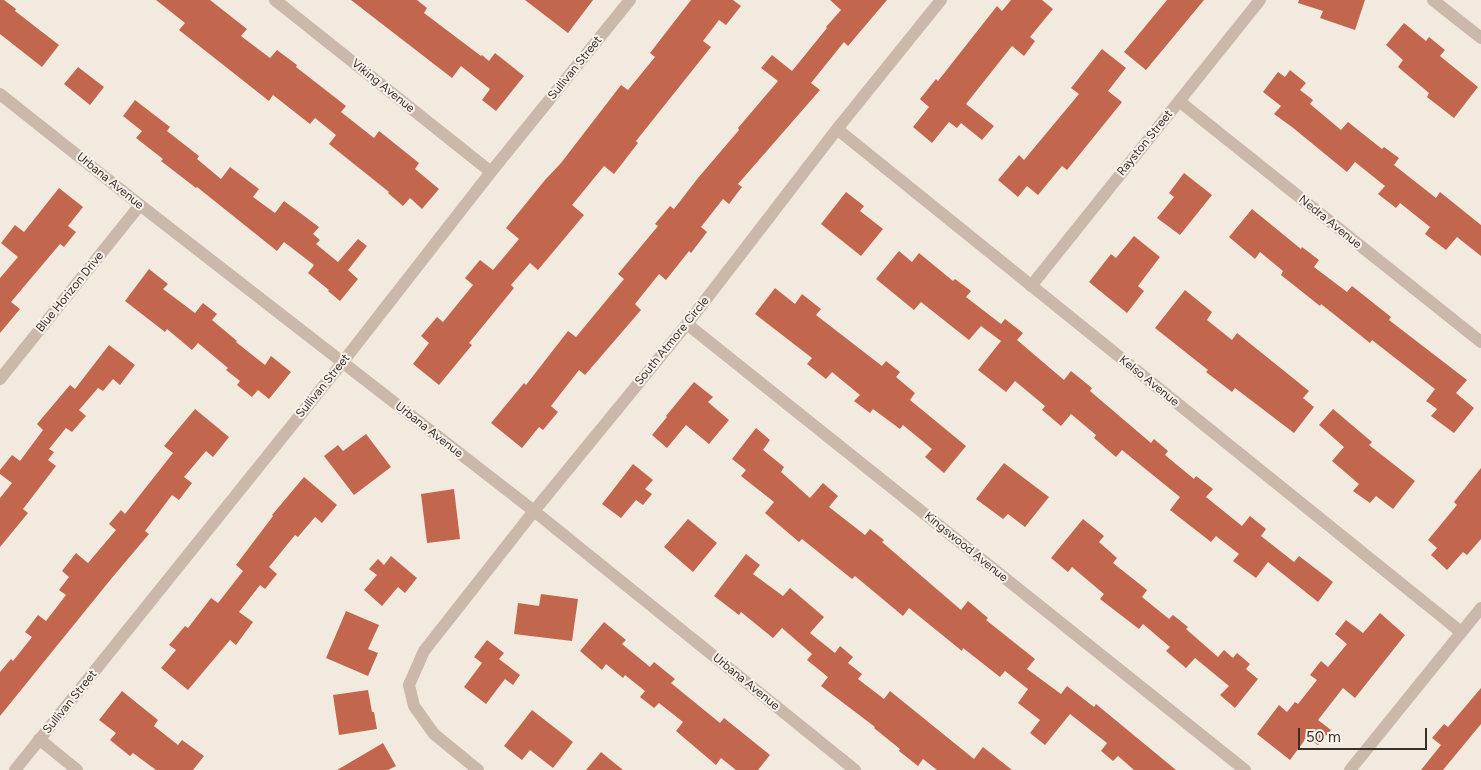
<!DOCTYPE html>
<style>
body{margin:0}
#map{position:relative;width:1481px;height:770px;overflow:hidden;background:#f2e9df;font-family:Figtree,sans-serif}
canvas{display:block}
.scale{position:absolute;left:1298px;top:728px;width:129px;height:22px;box-sizing:border-box;border:2px solid #382e2a;border-top:0;padding-left:6px;font-size:15px;line-height:18px;white-space:nowrap;color:#382e2a;-webkit-text-stroke:4px #faf3ec;paint-order:stroke}
</style>
<div id="map">
<canvas width="1481" height="770"></canvas>
<div class="scale">50 m</div>
</div>
<script>
const g = document.querySelector('canvas').getContext('2d');
g.lineJoin = 'round';
function fillPath(path, color) {
  g.fillStyle = color;
  g.fill(path, 'evenodd');
}
function toPath(rows) {
  const path = new Path2D();
  for (const r of rows) {
    path.moveTo(r[0], r[1]);
    for (let i = 2; i < r.length; i += 2) path.lineTo(r[i], r[i + 1]);
  }
  return path;
}
function strokePath(path, color, width, dash) {
  g.strokeStyle = color;
  g.lineWidth = width;
  g.lineCap = dash ? 'butt' : 'round';
  g.setLineDash(dash || []);
  g.stroke(path);
}
function drawText(font, color, halo, rows, align = 'center') {
  g.font = font + ' Figtree,sans-serif';
  g.lineWidth = 4;
  g.setLineDash([]);
  g.textBaseline = 'middle';
  g.strokeStyle = halo;
  g.fillStyle = color;
  for (const [text, x, y, turn = 0] of rows) {
    g.save();
    g.translate(x, y);
    g.rotate((+turn || 0) * Math.PI / 180);
    g.textAlign = isNaN(turn) ? turn : align;
    if (halo) g.strokeText(text, 0, 0);
    g.fillText(text, 0, 0);
    g.restore();
  }
}
const building = toPath([
 [0,0,4,0,16,9,15,11,59,45,42,67,0,34],
 [156,0,210,0,247,29,241,36,270,58,277,50,297,65,296,67,346,106,341,112,374,138,379,131,419,163,415,169,439,189,422,209,410,198,403,206,388,193,389,192,329,144,336,135,315,118,310,124,273,95,269,101,179,30,185,23],
 [351,0,417,0,427,8,424,13,481,56,482,55,489,61,495,53,524,76,496,111,482,100,490,89,461,66,452,78],
 [525,0,593,0,568,33],
 [691,0,733,0,741,6,726,25,719,20,703,41,711,47,636,141,638,143,614,174,604,166,572,205,584,215,538,270,530,263,511,285,514,288,469,343,472,345,439,385,413,364,429,343,421,336,437,317,443,322,473,285,465,278,480,260,493,270,519,239,506,228,545,180,561,163,621,85,628,90,655,57,650,53],
 [830,0,887,0,848,46,844,42,811,83,820,90,738,184,742,187,729,204,723,199,701,227,707,232,691,253,689,251,666,280,659,274,635,304,641,310,585,375,579,370,551,406,558,412,543,430,539,427,522,448,491,423,524,383,526,385,568,331,576,337,624,279,618,274,658,226,655,224,670,206,674,209,698,178,739,130,738,128,778,81,761,68,772,55,792,71,827,28,826,27,841,10],
 [1011,0,1042,0,1053,9,1030,37,1035,41,1024,56,1012,46,966,104,994,126,982,140,961,123,957,128,949,122,932,143,913,127,929,107,920,99,936,79,938,81,997,6,1002,11],
 [1167,0,1204,0,1146,70,1124,52],
 [1299,0,1365,0,1355,30,1320,18,1323,11,1298,3],
 [1404,23,1426,41,1429,37,1445,50,1440,56,1478,87,1454,118,1427,97,1429,93,1398,67,1403,60,1386,45],
 [1102,49,1126,68,1108,91,1122,102,1067,170,1062,166,1038,195,1027,186,1018,197,998,180,1019,155,1024,160,1079,94,1071,88],
 [78,67,104,87,90,105,64,84],
 [1290,70,1306,83,1300,90,1313,100,1310,104,1341,130,1348,122,1382,149,1384,147,1399,158,1394,165,1436,198,1440,192,1481,225,1481,256,1457,237,1446,250,1425,234,1430,227,1400,203,1396,208,1378,194,1385,186,1355,162,1347,172,1292,127,1274,114,1281,106,1263,92,1278,72,1285,77],
 [135,100,170,127,167,131,199,156,197,159,221,179,230,167,259,189,253,197,275,213,284,201,319,227,313,234,320,240,316,244,338,262,358,239,367,246,348,270,358,279,340,301,328,291,329,290,308,273,314,265,284,242,277,251,197,187,196,188,161,161,163,159,136,138,142,131,123,116],
 [1184,173,1212,195,1180,235,1157,218,1174,197,1169,193],
 [59,188,83,207,68,226,76,232,64,247,60,244,11,302,20,309,0,333,0,278,18,257,1,243,15,225,24,232],
 [846,192,864,206,860,211,883,229,861,256,821,224],
 [1252,209,1301,249,1302,247,1319,260,1314,267,1347,292,1352,286,1391,317,1389,320,1467,380,1456,393,1474,408,1454,433,1431,416,1437,409,1426,401,1435,389,1372,340,1370,343,1321,304,1320,306,1281,275,1283,271,1260,252,1255,259,1229,237],
 [1134,236,1160,257,1138,286,1144,291,1127,313,1089,282,1111,254,1116,258],
 [899,251,912,262,919,253,953,281,955,279,971,291,966,297,1001,324,1005,319,1023,333,1017,340,1064,380,1071,371,1092,388,1090,391,1151,443,1154,439,1168,451,1165,455,1194,479,1196,476,1213,489,1206,497,1242,526,1250,516,1266,529,1261,536,1294,562,1299,556,1333,582,1318,602,1268,562,1256,578,1233,561,1239,554,1216,536,1211,542,1170,510,1180,497,1122,450,1116,457,1094,438,1096,435,1071,414,1061,426,1042,410,1045,406,1015,381,1006,392,978,370,1001,341,981,326,969,340,921,302,914,310,876,279],
 [149,269,168,284,163,289,195,313,203,303,217,314,212,320,237,341,236,342,265,365,271,356,291,372,269,399,258,390,252,397,237,385,240,381,226,370,228,368,198,343,192,350,167,329,165,332,125,301],
 [775,288,795,304,802,294,821,309,816,315,882,366,886,361,900,372,896,377,915,393,910,400,966,446,944,473,925,457,932,449,903,425,900,429,873,409,870,413,854,401,860,395,832,372,826,379,807,364,812,358,755,314],
 [1185,290,1212,312,1207,320,1232,340,1237,333,1309,391,1303,398,1314,407,1294,433,1235,388,1232,392,1206,372,1208,370,1155,328],
 [109,345,135,365,120,385,113,379,103,391,98,388,79,410,86,416,72,432,66,428,49,449,54,452,48,460,56,466,23,509,28,513,0,547,0,498,12,483,0,474,0,470,12,455,20,461,43,430,37,424,70,385,75,389],
 [694,382,713,397,708,402,729,420,709,444,686,425,667,448,652,435,667,417,666,416],
 [195,409,229,437,213,457,206,451,184,477,192,483,179,500,172,495,145,531,149,534,111,579,0,716,0,672,11,659,13,661,32,637,25,632,38,615,46,621,66,595,59,590,69,577,62,571,76,553,88,563,116,530,109,524,121,510,125,514,173,453,164,446],
 [1333,409,1372,442,1369,445,1415,481,1393,509,1376,496,1370,503,1353,491,1359,484,1332,461,1344,447,1319,425],
 [756,428,770,440,763,450,784,467,781,472,810,498,823,483,838,496,829,507,865,535,870,529,884,540,882,542,961,610,968,601,988,618,986,620,1035,659,1027,669,1061,694,1067,686,1094,707,1096,704,1176,770,1134,770,1118,756,1113,761,1101,751,1107,743,1070,714,1045,745,1030,733,1040,720,1018,703,1028,689,1005,671,1000,677,963,648,962,651,909,608,903,616,855,576,852,579,802,539,799,542,765,513,774,502,741,476,746,470,732,459],
 [366,434,391,467,354,495,324,456,338,445,343,451],
 [1004,463,1049,497,1025,527,1008,514,1003,519,976,499],
 [633,464,653,480,645,489,652,494,643,505,636,500,621,518,602,504],
 [1481,468,1481,539,1467,555,1463,552,1447,570,1431,555,1437,548,1428,540,1457,505,1454,502],
 [304,477,337,505,322,523,315,517,298,537,295,535,269,567,277,574,265,589,260,585,239,612,253,622,236,645,230,640,188,690,161,668,176,650,169,645,185,626,188,628,211,598,218,603,243,571,236,565,273,516,272,515],
 [454,489,460,539,427,543,421,494],
 [688,519,717,543,693,572,664,547],
 [1083,519,1104,536,1099,542,1117,558,1113,563,1147,590,1142,597,1169,619,1173,615,1188,627,1186,629,1218,657,1224,650,1233,658,1237,653,1250,664,1246,669,1258,679,1235,708,1220,695,1229,686,1195,658,1186,668,1166,651,1170,647,1143,624,1139,629,1100,599,1104,594,1072,567,1068,572,1051,558],
 [746,554,760,565,753,574,783,596,790,588,824,617,810,633,835,653,840,646,853,657,848,663,862,674,858,679,884,699,890,691,974,759,983,747,1012,770,937,770,923,759,918,766,899,751,900,749,874,728,875,727,821,686,828,677,807,660,812,654,782,628,773,638,741,612,739,615,714,596],
 [391,556,417,578,405,593,398,587,382,606,364,590,377,575,369,569,378,559,384,565],
 [541,594,578,599,572,641,514,634,518,603,539,606],
 [346,611,379,625,368,649,378,653,368,676,326,658],
 [1380,613,1405,635,1355,698,1343,688,1318,720,1331,730,1318,745,1307,737,1290,760,1257,734,1279,705,1287,712,1295,702,1298,704,1317,680,1310,675,1321,661,1328,667,1347,644,1335,634,1346,620,1363,633],
 [604,622,626,640,622,644,650,667,654,662,675,679,671,683,720,723,724,718,770,755,758,770,736,770,721,758,716,765,676,731,683,722,659,703,654,708,640,697,645,691,625,675,623,678,606,664,602,670,580,651],
 [487,640,504,653,499,659,520,675,513,685,505,679,486,704,464,687,482,663,474,657],
 [1481,688,1481,724,1443,770,1421,770,1441,745,1432,738,1444,724,1448,727],
 [368,690,372,712,374,712,377,729,339,735,333,695],
 [122,691,158,720,154,726,178,745,182,740,204,756,193,770,156,770,133,753,130,756,110,740,116,733,99,720],
 [532,710,573,742,553,768,530,750,522,760,504,746],
 [383,743,396,766,388,770,337,770],
 [601,752,623,770,586,770]
]);
const minor = toPath([
 [275,0,491,172],
 [1433,0,1481,38],
 [0,94,140,205,534,511,855,770],
 [1179,101,1481,342],
 [837,129,1461,632],
 [1031,286,1260,0],
 [687,324,1245,770],
 [0,379,140,205],
 [39,739,77,770],
 [15,770,342,363,491,172,630,0],
 [478,770,434,734,414,706,409,685,424,651,534,511,687,324,837,129,941,0],
 [1350,770,1481,608]
]);
const streetNames = [
 ["Sullivan Street",575,68,-51],
 ["Viking Avenue",383,86,39],
 ["Rayston Street",1145,143,-51],
 ["Urbana Avenue",110,181,39],
 ["Nedra Avenue",1330,222,39],
 ["Blue Horizon Drive",70,292,-51],
 ["South Atmore Circle",672,341,-51],
 ["Kelso Avenue",1149,381,39],
 ["Sullivan Street",323,386,-51],
 ["Urbana Avenue",429,430,38],
 ["Kingswood Avenue",966,547,39],
 ["Urbana Avenue",746,682,39],
 ["Sullivan Street",70,702,-51]
];
fillPath(building, '#c2674e');
strokePath(minor, '#cab9ab', 12);
drawText('12px', '#382e2a', '#faf3ec', streetNames);
</script>
